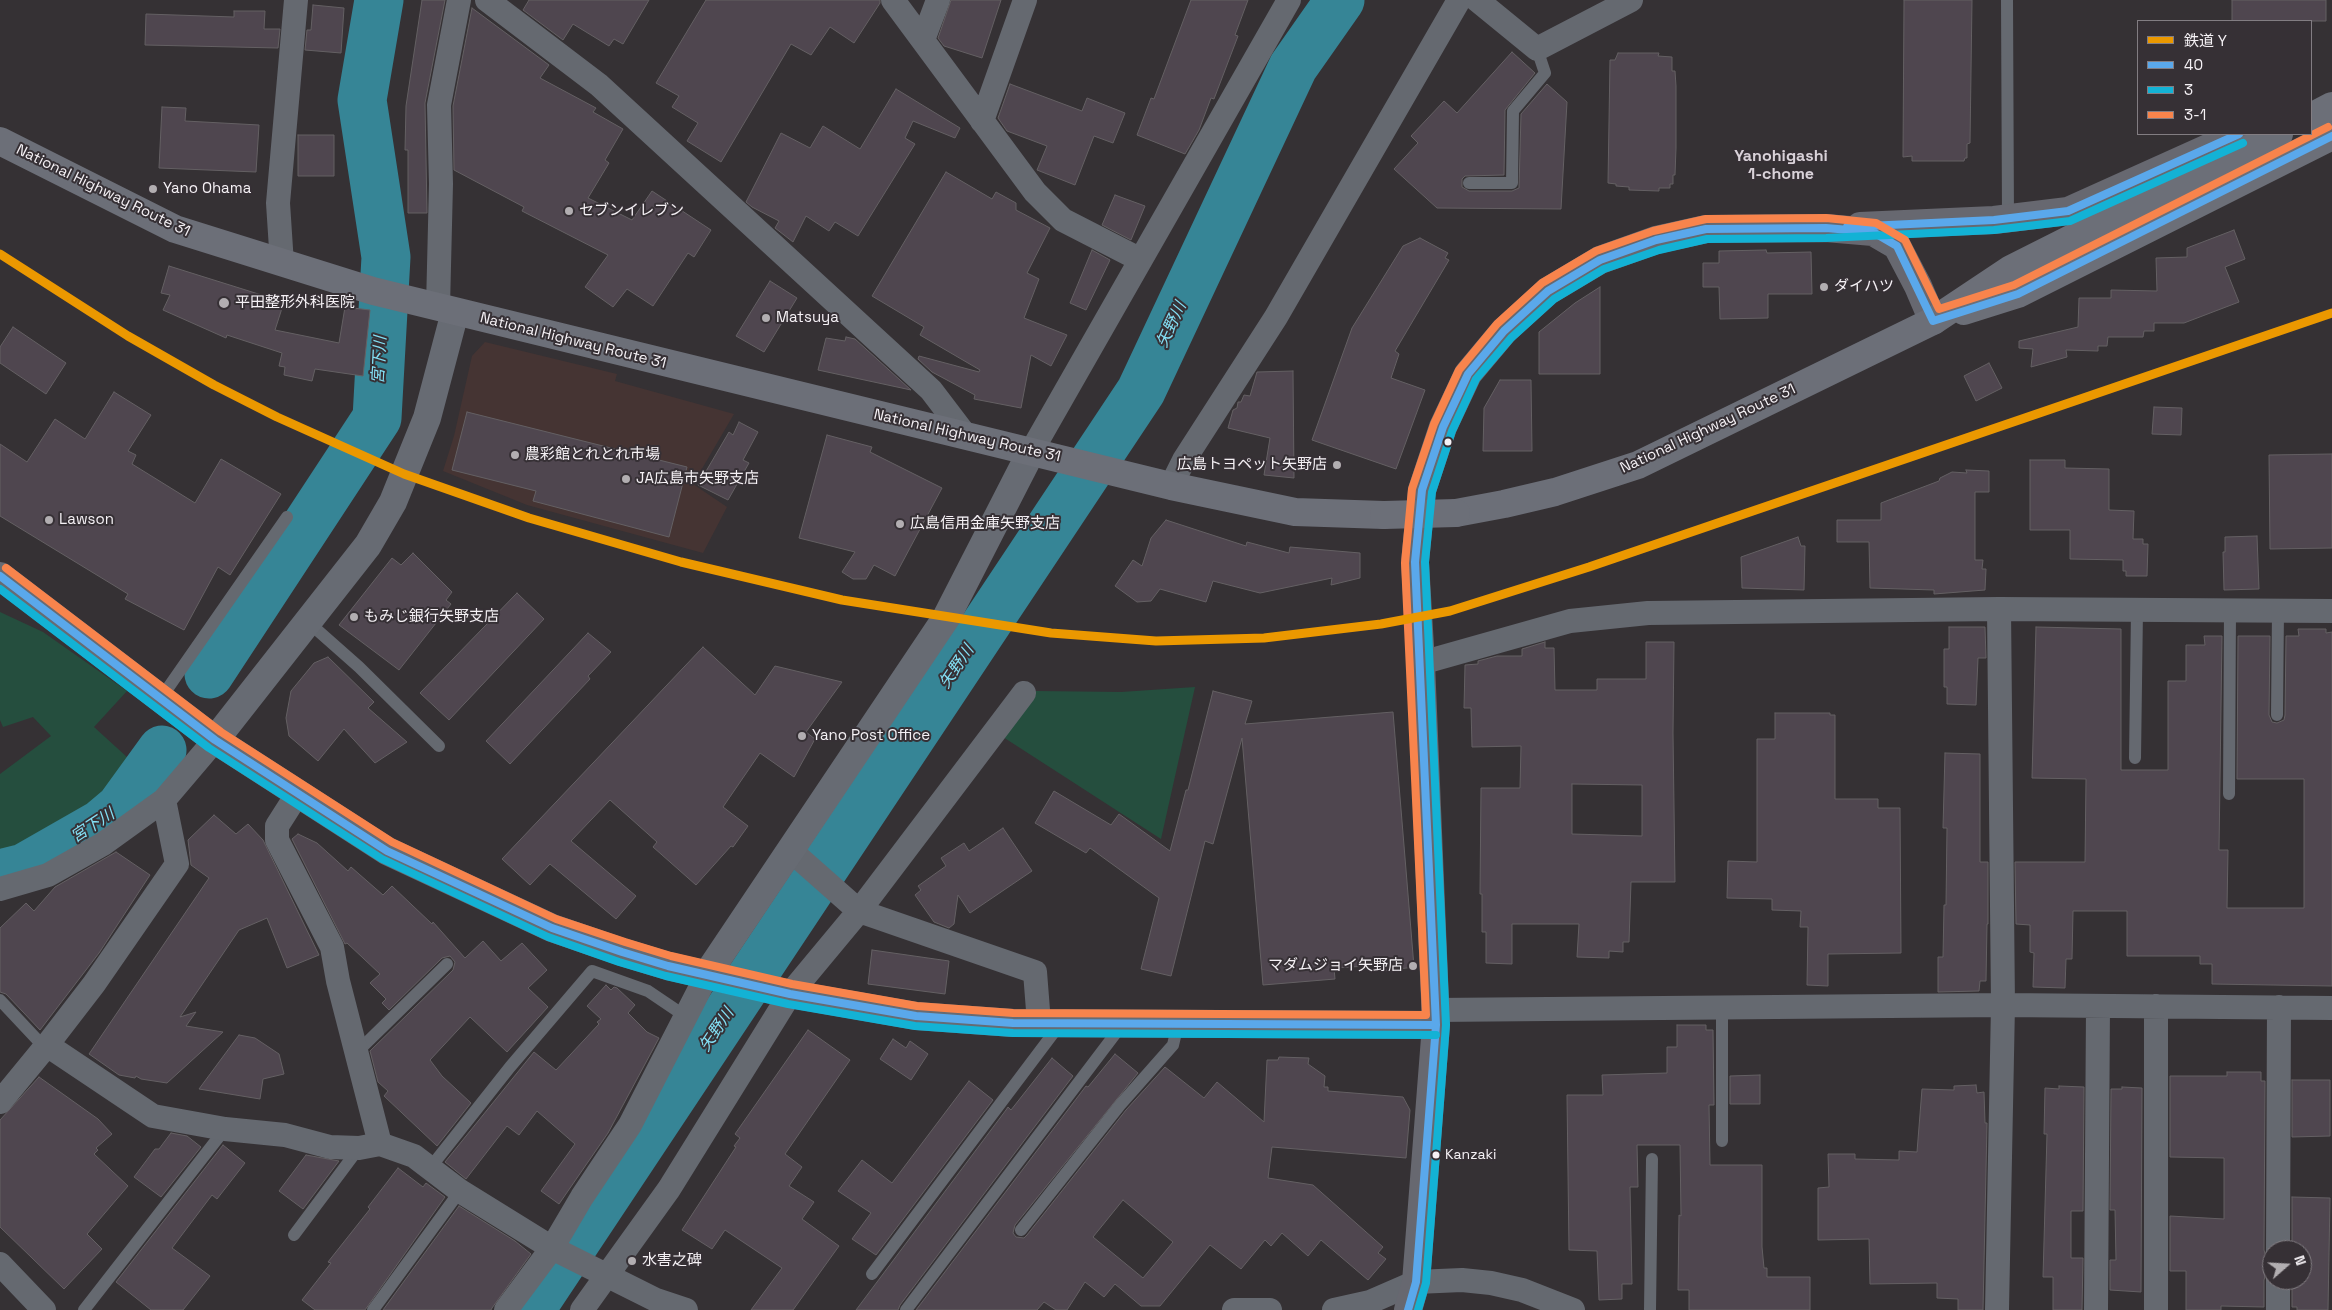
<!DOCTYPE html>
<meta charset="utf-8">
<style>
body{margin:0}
#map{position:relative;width:2332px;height:1310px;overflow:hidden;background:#353134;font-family:"Space Grotesk","Noto Sans JP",sans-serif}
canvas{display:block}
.legend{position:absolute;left:2137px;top:20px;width:175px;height:115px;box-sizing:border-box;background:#363035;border:1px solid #827d82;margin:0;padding:6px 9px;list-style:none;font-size:15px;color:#f5f1f5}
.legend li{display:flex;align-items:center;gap:10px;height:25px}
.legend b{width:25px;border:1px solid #827d82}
.north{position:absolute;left:2262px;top:1240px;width:50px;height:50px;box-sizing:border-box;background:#363035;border:1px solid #827d82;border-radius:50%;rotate:71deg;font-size:14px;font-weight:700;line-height:20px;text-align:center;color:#f5f1f5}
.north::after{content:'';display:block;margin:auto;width:18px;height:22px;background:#b2aeb1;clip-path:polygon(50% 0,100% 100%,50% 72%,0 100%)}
</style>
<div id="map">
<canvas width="2332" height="1310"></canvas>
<ul class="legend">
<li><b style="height:6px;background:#eb9800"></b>鉄道 Y</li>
<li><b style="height:6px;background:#5aa8eb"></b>40</li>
<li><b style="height:6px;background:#13b2d5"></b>3</li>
<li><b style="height:6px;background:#f8844c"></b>3-1</li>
</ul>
<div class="north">N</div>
</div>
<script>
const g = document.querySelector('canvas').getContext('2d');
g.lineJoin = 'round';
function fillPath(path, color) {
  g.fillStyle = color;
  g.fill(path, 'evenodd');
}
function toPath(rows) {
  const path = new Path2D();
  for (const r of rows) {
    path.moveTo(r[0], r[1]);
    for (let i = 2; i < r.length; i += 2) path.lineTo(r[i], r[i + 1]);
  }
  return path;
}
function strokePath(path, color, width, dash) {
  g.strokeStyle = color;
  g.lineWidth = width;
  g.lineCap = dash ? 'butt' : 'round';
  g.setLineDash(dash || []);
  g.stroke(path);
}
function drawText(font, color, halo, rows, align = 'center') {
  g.font = font + ' "Space Grotesk","Noto Sans JP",sans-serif';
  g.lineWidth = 4;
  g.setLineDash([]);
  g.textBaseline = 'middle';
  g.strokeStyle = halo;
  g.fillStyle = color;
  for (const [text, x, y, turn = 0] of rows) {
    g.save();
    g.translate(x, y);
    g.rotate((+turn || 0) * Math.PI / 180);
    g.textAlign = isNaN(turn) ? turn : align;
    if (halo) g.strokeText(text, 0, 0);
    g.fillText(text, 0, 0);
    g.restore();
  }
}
const commercial = toPath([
 [485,342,617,374,615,381,734,414,693,484,727,507,703,553,527,505,443,471,454,436,472,356]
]);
const green = toPath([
 [0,612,43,632,127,691,94,727,139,768,42,845,0,857,0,774,51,736,33,717,3,727,0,720],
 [1195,687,1161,839,1003,737,1036,691,1121,692]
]);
const river = toPath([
 [209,674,377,418,386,257,362,100,379,0],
 [0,874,24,868,101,824,120,808,162,750],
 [530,1310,1141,391,1293,67,1340,0]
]);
const building = toPath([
 [422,0,445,0,425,103,427,213,408,213,408,150,405,150,406,106,422,0],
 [529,0,649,0,623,44,614,39,609,46,573,24,563,40,523,10,529,0],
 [706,0,880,0,880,3,854,43,830,27,811,55,791,44,721,162,687,141,698,123,672,107,679,96,656,83,706,0],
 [951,0,1001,0,982,58,944,46,938,38,951,0],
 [1191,0,1248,0,1235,35,1238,36,1214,99,1211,98,1199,130,1185,154,1137,135,1151,98,1154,99,1191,0],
 [1904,0,1972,0,1970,143,1967,144,1967,158,1965,158,1964,161,1912,161,1912,156,1903,157,1904,0],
 [2232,0,2326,0,2326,21,2232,21,2232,0],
 [313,5,344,8,341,53,305,50,307,30,311,30,313,5],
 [472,8,549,65,540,78,596,108,593,112,623,129,605,160,609,163,588,198,632,220,652,191,711,230,694,257,688,253,653,306,627,289,613,307,585,287,608,255,522,211,524,207,454,170,453,106,472,8],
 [234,11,265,11,264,29,280,29,278,48,145,45,146,14,234,17,234,11],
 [1512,52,1535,73,1505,110,1504,175,1465,176,1462,179,1462,187,1469,191,1512,191,1519,188,1521,114,1547,84,1567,102,1561,209,1437,208,1394,169,1418,143,1411,136,1444,101,1457,113,1512,52],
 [1618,53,1659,53,1658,56,1672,57,1672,71,1675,71,1676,86,1676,148,1675,175,1673,175,1673,184,1670,184,1670,188,1659,188,1659,191,1629,190,1629,187,1616,186,1616,184,1608,183,1610,60,1615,60,1618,53],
 [1010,84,1082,111,1087,98,1125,113,1113,143,1094,136,1075,185,1037,170,1047,146,1007,131,998,118,1010,84],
 [896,89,960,128,955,138,913,121,905,138,915,144,858,236,835,222,829,231,806,216,793,242,775,228,779,221,752,207,746,202,781,133,810,148,823,126,860,149,896,89],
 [162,107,186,108,185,121,259,125,256,172,159,168,162,107],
 [298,135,334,135,334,176,298,176,298,135],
 [946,172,992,199,996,192,1016,203,1016,210,1050,228,1027,273,1039,279,1024,318,1067,335,1051,366,1031,355,1021,408,974,399,975,395,932,372,918,359,919,356,979,372,980,370,920,335,924,327,872,296,946,172],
 [1115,195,1145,206,1131,240,1102,225,1115,195],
 [2234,230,2245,259,2225,267,2239,302,2184,323,2154,323,2154,331,2144,331,2143,337,2108,337,2107,346,2098,346,2098,351,2066,350,2067,357,2031,367,2033,349,2019,348,2019,341,2078,327,2079,298,2111,298,2111,290,2157,291,2156,258,2187,257,2187,248,2234,230],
 [1420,238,1448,253,1445,258,1449,260,1395,351,1399,354,1391,378,1425,390,1396,469,1312,440,1352,328,1403,246,1420,238],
 [1092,250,1110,260,1086,310,1070,303,1092,250],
 [1766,250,1767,253,1811,252,1812,294,1768,294,1768,318,1720,319,1719,287,1703,287,1703,263,1719,263,1719,251,1766,250],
 [169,266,284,302,275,330,339,343,345,307,370,310,363,376,315,369,312,381,284,375,285,367,279,366,282,353,227,335,226,338,163,310,170,295,161,293,169,266],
 [770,281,797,298,764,352,736,336,770,281],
 [1600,287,1600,374,1539,374,1539,332,1575,303,1600,287],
 [13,327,66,363,46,394,0,363,0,347,13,327],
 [846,337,855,339,911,390,818,370,826,338,845,341,846,337],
 [1989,363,2002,388,1976,401,1964,376,1989,363],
 [1293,371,1294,478,1264,475,1270,438,1228,428,1233,410,1237,408,1238,402,1241,402,1244,395,1250,396,1257,372,1293,371],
 [1500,380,1531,380,1532,451,1483,451,1484,408,1500,380],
 [114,392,151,415,128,451,136,455,132,464,195,503,221,459,281,494,230,575,218,567,184,630,125,599,128,594,0,516,0,444,27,462,55,419,85,439,114,392],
 [2154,407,2182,408,2181,435,2152,434,2154,407],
 [467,412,687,467,669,537,533,501,536,491,452,470,467,412],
 [739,422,758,432,743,460,749,463,728,500,698,485,729,432,733,435,739,422],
 [827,435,872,447,870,452,942,488,895,576,874,565,866,579,853,579,842,572,855,552,799,538,827,435],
 [2332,454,2332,548,2270,549,2269,455,2332,454],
 [2030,460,2065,460,2065,468,2109,469,2109,510,2134,511,2133,539,2143,539,2143,544,2148,544,2147,576,2126,576,2126,571,2123,571,2123,560,2070,559,2070,530,2030,530,2030,460],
 [1966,470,1989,471,1989,492,1975,492,1975,560,1983,560,1982,569,1986,569,1985,590,1934,594,1934,590,1870,588,1869,542,1837,542,1837,520,1881,520,1881,503,1939,481,1940,478,1952,472,1967,473,1966,470],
 [1166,520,1246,546,1247,542,1289,553,1290,547,1360,553,1360,578,1331,585,1332,578,1260,593,1213,581,1206,602,1160,589,1151,601,1137,602,1115,586,1133,560,1142,566,1151,538,1166,520],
 [2257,536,2259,589,2224,590,2223,552,2225,552,2225,537,2257,536],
 [1798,537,1801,546,1805,546,1804,590,1742,588,1741,557,1798,537],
 [413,553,452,592,446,600,451,604,399,670,339,625,392,558,401,565,413,553],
 [517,593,544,619,449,720,420,693,517,593],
 [1949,627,1985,627,1986,658,1978,658,1976,705,1947,704,1947,687,1944,687,1944,649,1949,649,1949,627],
 [2036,627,2121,629,2121,770,2168,770,2168,681,2186,681,2186,645,2205,645,2204,636,2222,636,2219,850,2228,850,2227,908,2304,908,2304,779,2237,779,2238,636,2270,636,2269,715,2272,722,2277,723,2284,720,2285,715,2286,636,2299,636,2298,629,2326,629,2326,633,2332,632,2332,986,2212,984,2212,964,2200,964,2200,956,2127,956,2127,911,2073,911,2072,959,2066,959,2065,988,2033,987,2034,953,2030,952,2030,925,2016,924,2015,862,2085,862,2086,779,2032,778,2036,627],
 [588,633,611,652,588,676,590,679,510,764,486,741,588,633],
 [1545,642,1545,648,1554,648,1555,690,1597,690,1597,679,1646,679,1646,642,1674,642,1673,733,1675,882,1631,882,1629,942,1623,942,1623,952,1609,951,1609,958,1577,957,1579,924,1512,924,1512,964,1486,963,1486,932,1482,932,1482,894,1480,894,1481,788,1520,788,1521,746,1472,747,1471,708,1464,708,1465,665,1478,664,1478,661,1497,656,1522,656,1522,649,1545,642],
 [1572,784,1642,785,1642,836,1572,834,1572,784],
 [703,647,755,695,775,666,842,682,806,732,815,739,794,777,760,753,723,807,748,826,733,847,731,846,696,885,653,847,657,842,610,800,571,841,636,896,616,919,550,864,530,885,502,859,703,647],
 [328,657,374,702,368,708,407,742,375,763,344,729,318,761,289,736,286,718,291,691,314,663,328,657],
 [1213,691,1252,701,1245,724,1393,712,1414,967,1384,971,1383,965,1334,968,1335,979,1263,985,1242,738,1213,844,1205,841,1171,976,1141,969,1159,898,1090,848,1086,853,1035,823,1054,791,1111,825,1119,814,1170,851,1186,790,1188,790,1213,691],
 [1775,713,1830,713,1830,715,1835,715,1835,799,1878,799,1878,808,1900,808,1901,953,1828,954,1828,986,1807,985,1808,927,1800,927,1801,911,1772,910,1772,899,1727,898,1728,861,1757,862,1757,739,1775,739,1775,713],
 [1945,753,1980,754,1980,862,1988,862,1988,924,1987,924,1986,981,1980,981,1979,991,1938,992,1938,957,1943,957,1944,905,1946,905,1947,828,1943,828,1945,753],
 [214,815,236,834,248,824,263,840,319,955,287,968,267,918,239,930,180,1017,196,1012,186,1026,223,1032,167,1083,141,1079,136,1076,135,1078,119,1075,89,1054,209,878,191,865,188,840,214,815],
 [1003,828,1032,871,970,913,958,895,954,924,949,928,934,922,915,895,921,890,918,886,946,866,941,858,964,843,969,851,1003,828],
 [298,834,317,843,348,871,351,867,383,895,392,886,432,924,433,922,465,958,483,941,501,961,522,943,547,970,528,988,548,1007,507,1052,470,1017,430,1060,442,1076,471,1103,437,1146,384,1096,388,1091,378,1082,370,1051,453,970,455,962,450,956,442,958,389,1010,382,1003,386,999,370,983,380,974,347,943,345,944,292,839,298,834],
 [116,852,150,875,99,953,40,1030,6,994,0,992,0,928,26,903,34,911,55,887,116,852],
 [872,950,949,961,945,994,868,984,872,950],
 [606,985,611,990,614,987,617,988,635,1005,628,1013,647,1032,659,1038,608,1133,559,1204,541,1191,575,1144,537,1111,519,1135,507,1126,466,1179,445,1162,534,1052,556,1070,599,1024,597,1022,601,1019,587,1006,606,985],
 [1677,1025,1706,1025,1706,1030,1713,1030,1714,1105,1709,1105,1710,1165,1762,1165,1762,1247,1764,1268,1767,1268,1767,1277,1810,1277,1810,1310,1689,1310,1689,1290,1678,1290,1679,1215,1681,1216,1680,1145,1637,1145,1638,1187,1630,1187,1632,1284,1622,1284,1622,1299,1599,1300,1597,1251,1569,1250,1567,1095,1603,1095,1602,1075,1667,1073,1667,1047,1677,1047,1677,1025],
 [808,1030,850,1060,785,1154,802,1167,789,1186,814,1202,802,1219,839,1246,793,1310,751,1310,782,1268,725,1230,712,1249,682,1230,736,1147,734,1146,740,1138,735,1134,808,1030],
 [239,1035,255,1038,279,1054,284,1074,263,1079,260,1099,199,1089,239,1035],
 [893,1039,906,1048,910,1041,928,1054,911,1080,880,1059,893,1039],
 [1115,1054,1138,1073,1015,1225,1013,1233,1016,1237,1024,1238,1027,1235,1126,1110,1165,1067,1204,1098,1217,1082,1264,1122,1267,1060,1278,1060,1279,1057,1309,1058,1308,1064,1325,1076,1324,1087,1328,1087,1328,1091,1403,1097,1410,1110,1406,1158,1272,1147,1268,1178,1313,1185,1383,1247,1378,1253,1386,1259,1368,1280,1321,1240,1308,1256,1282,1233,1271,1246,1265,1240,1241,1269,1210,1245,1160,1306,1141,1306,1115,1284,1104,1297,1085,1282,1067,1310,1056,1310,1044,1302,1037,1310,916,1310,1086,1086,1088,1087,1115,1054],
 [1123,1200,1173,1242,1143,1278,1093,1237,1123,1200],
 [1052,1058,1073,1076,900,1305,898,1310,856,1310,1006,1110,1008,1107,1011,1110,1052,1058],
 [2227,1072,2261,1072,2261,1081,2265,1081,2264,1250,2266,1257,2272,1262,2272,1268,2266,1273,2264,1280,2264,1307,2221,1306,2221,1310,2186,1310,2186,1271,2170,1271,2170,1216,2224,1219,2224,1158,2170,1157,2170,1076,2227,1076,2227,1072],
 [1760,1075,1760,1104,1730,1104,1730,1076,1760,1075],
 [39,1077,98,1119,112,1134,96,1148,98,1150,94,1154,128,1186,87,1234,102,1249,64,1289,0,1227,0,1120,39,1077],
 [2292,1080,2330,1080,2330,1136,2292,1137,2292,1080],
 [969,1081,993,1100,876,1255,852,1239,871,1213,838,1191,862,1160,892,1183,969,1081],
 [1976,1085,1977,1093,1984,1092,1985,1123,1987,1123,1983,1310,1958,1310,1958,1299,1937,1298,1937,1283,1870,1284,1869,1239,1818,1240,1818,1188,1829,1187,1828,1154,1855,1154,1855,1159,1899,1160,1899,1151,1917,1152,1922,1089,1954,1090,1954,1086,1976,1085],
 [2059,1086,2084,1087,2083,1211,2071,1211,2071,1258,2083,1258,2082,1310,2053,1310,2053,1277,2043,1277,2047,1134,2044,1134,2045,1088,2059,1089,2059,1086],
 [2122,1087,2142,1088,2141,1292,2110,1290,2110,1260,2116,1260,2115,1210,2110,1210,2111,1089,2122,1089,2122,1087],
 [171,1133,187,1136,201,1147,161,1197,134,1177,155,1149,159,1149,171,1133],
 [223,1145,245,1163,217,1199,212,1195,172,1248,210,1276,183,1310,151,1310,116,1282,223,1145],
 [306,1155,339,1161,303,1209,279,1191,306,1155],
 [398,1168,423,1187,426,1183,445,1197,365,1310,315,1310,302,1300,331,1263,328,1262,370,1209,368,1207,398,1168],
 [2292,1197,2330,1198,2328,1310,2297,1310,2297,1307,2292,1307,2292,1280,2302,1280,2302,1250,2292,1250,2292,1197],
 [459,1206,515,1241,531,1254,492,1308,491,1310,383,1310,459,1206]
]);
const lane = toPath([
 [2007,0,2008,218],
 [1469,183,1512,183,1513,111,1545,73,1537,49],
 [307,621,359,667,439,746],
 [161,698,287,517],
 [2277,715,2278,611],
 [2135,758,2137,610],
 [2229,794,2230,610],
 [0,1000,45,1048],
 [356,1053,447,964],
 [1722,1141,1722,1007],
 [430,1168,510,1067,592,971,648,991,685,1016],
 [1021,1230,1120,1105,1173,1045,1178,1024],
 [294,1235,359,1148],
 [872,1274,1061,1023],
 [84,1310,225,1129],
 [373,1310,460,1191],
 [906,1310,1122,1025],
 [1650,1310,1652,1159]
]);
const street = toPath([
 [487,0,599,85,931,390,966,436],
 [893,0,1035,192,1063,220,1139,259],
 [1477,0,1537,49,1631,0],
 [923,40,938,0],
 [982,121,1025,0],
 [282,264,278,203,296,0],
 [438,307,441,184,439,105,459,0],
 [1031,452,1289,0],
 [1171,486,1184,460,1276,317,1459,0],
 [1421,663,1570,621,1648,613,1999,609,2332,611],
 [298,793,277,826,277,840,332,947,338,981,380,1144],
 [790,850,859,911,1035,972,1039,1023],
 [0,889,48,875,103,844,164,800,215,740],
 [2156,1006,2156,1310],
 [1435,1010,2003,1005,2332,1008],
 [47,1045,153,1116,225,1129,285,1135,330,1147,359,1148,380,1144,414,1156,460,1191,552,1248,656,1300,686,1310],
 [0,1102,47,1045,94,984,177,864,164,800],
 [2278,1250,2279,1007],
 [0,1264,44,1310],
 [506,1310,552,1248,582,1197,630,1125,708,973],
 [582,1310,669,1189,790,994,859,911,1024,693],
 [1234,1310,1270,1310],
 [1334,1310,1370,1302,1416,1282,1462,1280,1491,1283,1522,1290,1573,1310],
 [1997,1310,2003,1005,1999,609],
 [2096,1310,2098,1006],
 [2278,1310,2278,1280]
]);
const secondary = toPath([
 [0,576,215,740,387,851,552,928,622,952,668,966,790,994,916,1016,1013,1023,1436,1025],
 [215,740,368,545,393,502,427,418,455,312],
 [708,973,946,618,1031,452]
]);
const primary = toPath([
 [1860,226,1994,220,2068,211,2239,134],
 [1408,1310,1416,1282,1436,1025,1421,663,1415,562,1422,490,1443,427,1468,374,1504,331,1548,291,1600,260,1656,240,1706,229,1826,228,1873,232,1897,246,1918,286,1933,321]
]);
const highway = toPath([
 [2311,117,2332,106],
 [0,141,175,229,373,291,1171,486,1295,512,1384,515],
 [1964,311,2018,294,2332,136],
 [1456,513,1504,504,1555,492,1638,465,1933,321,2011,269,2279,134]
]);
const highwayBridge = toPath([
 [1384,515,1456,513]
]);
const bus1 = toPath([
 [1847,227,1994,220,2068,211,2239,134],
 [0,576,215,740,387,851,552,928,622,952,668,966,790,994,916,1016,1013,1023,1436,1025],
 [1408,1310,1416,1282,1436,1025,1415,562,1422,490,1443,427,1468,374,1504,331,1548,291,1600,260,1656,240,1706,229,1826,228,1873,232,1897,246,1933,321,2018,294,2332,136]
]);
const bus2 = toPath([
 [0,589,209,748,382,859,548,937,619,962,666,976,788,1004,915,1026,1013,1033,1436,1035],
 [1418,1310,1426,1283,1446,1025,1425,562,1432,492,1452,431,1476,379,1511,338,1554,299,1604,269,1659,250,1707,239,1826,238,1994,230,2070,221,2243,143]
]);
const bus3 = toPath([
 [6,568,221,732,392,842,556,919,625,942,671,956,792,984,917,1006,1013,1013,1426,1015,1405,563,1412,489,1434,424,1459,370,1497,324,1542,283,1596,251,1653,231,1706,219,1826,218,1876,223,1905,240,1939,309,2014,285,2328,127]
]);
const rail1 = toPath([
 [0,254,128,336,214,385,277,417,404,474,529,518,681,562,842,600,1051,633,1156,641,1264,638,1381,624,1450,611,1589,567,2332,313]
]);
const markers = [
 [153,189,5,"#b2aeb1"],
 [569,211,5,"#b2aeb1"],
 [1824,287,5,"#b2aeb1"],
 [224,303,6,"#b2aeb1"],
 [766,318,5,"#b2aeb1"],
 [1448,442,4.5,"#f5f1f5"],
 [515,455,5,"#b2aeb1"],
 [1337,465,5,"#b2aeb1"],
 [626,479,5,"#b2aeb1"],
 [49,520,5,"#b2aeb1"],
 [900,524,5,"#b2aeb1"],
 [354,617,5,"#b2aeb1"],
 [802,736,5,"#b2aeb1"],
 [1413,966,5,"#b2aeb1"],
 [1436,1155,4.5,"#f5f1f5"],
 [632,1261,5,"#b2aeb1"]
];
const busNames = [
 ["Kanzaki",1445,1155]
];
const poiNames = [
 ["Yano Ohama",163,189],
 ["セブンイレブン",579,211],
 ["ダイハツ",1834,287],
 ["平田整形外科医院",235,303],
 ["Matsuya",776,318],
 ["農彩館とれとれ市場",525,455],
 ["広島トヨペット矢野店",1327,465,"right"],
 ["JA広島市矢野支店",636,479],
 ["Lawson",59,520],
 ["広島信用金庫矢野支店",910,524],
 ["もみじ銀行矢野支店",364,617],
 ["Yano Post Office",812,736],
 ["マダムジョイ矢野店",1403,966,"right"],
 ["水害之碑",642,1261]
];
const streetNames = [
 ["National Highway Route 31",103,191,26],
 ["National Highway Route 31",573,341,14],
 ["National Highway Route 31",1708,429,-25],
 ["National Highway Route 31",967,436,13]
];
const neighbourhoodNames = [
 ["Yanohigashi",1781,157],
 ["1-chome",1781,175]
];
const waterNames = [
 ["矢野川",1172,325,-65],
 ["宮下川",380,360,-87],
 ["矢野川",957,667,-56],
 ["宮下川",93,826,-33],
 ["矢野川",717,1030,-56]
];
fillPath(commercial, '#453433');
fillPath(green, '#254e3e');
strokePath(river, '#368596', 49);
fillPath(building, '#4f464f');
strokePath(building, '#646063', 1);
strokePath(lane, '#656970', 12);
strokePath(street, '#656970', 24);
strokePath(secondary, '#676b73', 28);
strokePath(primary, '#676870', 28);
strokePath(highway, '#6c6f78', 28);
strokePath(highwayBridge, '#6c6f78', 28);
strokePath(bus1, '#5aa8eb', 8);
strokePath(bus2, '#13b2d5', 8);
strokePath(bus3, '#f8844c', 8);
strokePath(rail1, '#eb9800', 9);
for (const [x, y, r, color] of markers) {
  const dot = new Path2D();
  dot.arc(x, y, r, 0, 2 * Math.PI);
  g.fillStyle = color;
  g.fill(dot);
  strokePath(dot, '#363035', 2);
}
drawText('14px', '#f5f1f5', '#363035', busNames, 'left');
drawText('15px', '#f5f1f5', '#363035', poiNames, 'left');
drawText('15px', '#f5f1f5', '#363035', streetNames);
drawText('bold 16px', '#d9d2d9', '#363035', neighbourhoodNames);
drawText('italic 16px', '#84e1f6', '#363035', waterNames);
</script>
